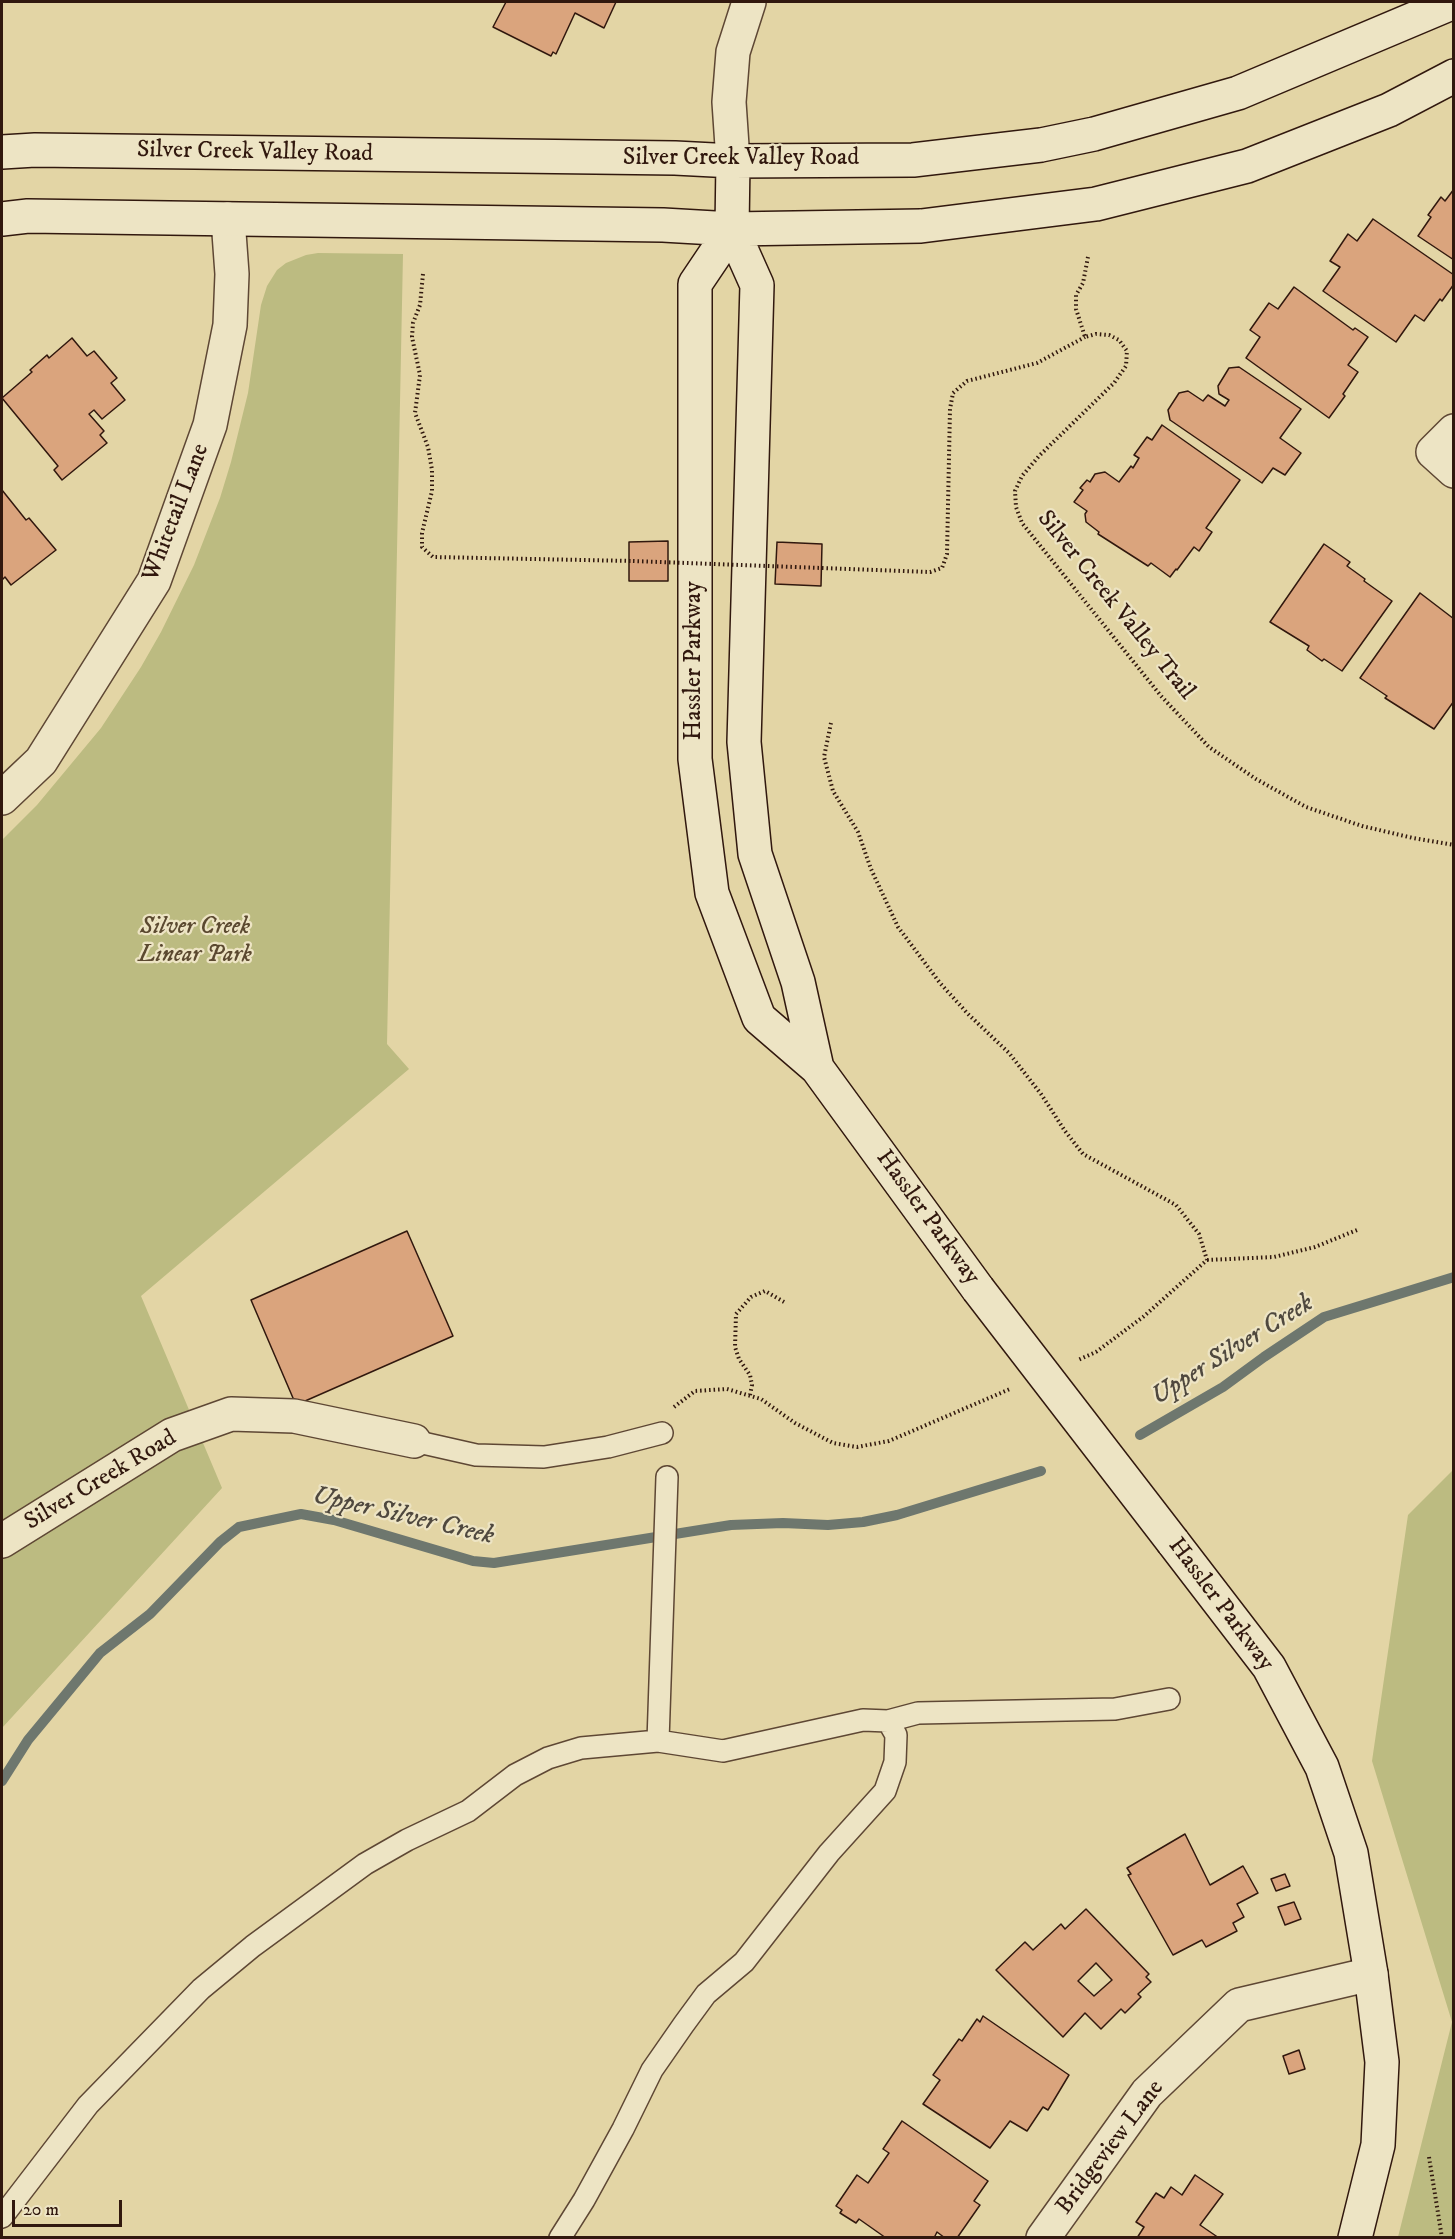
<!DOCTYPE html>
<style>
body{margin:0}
#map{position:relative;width:1455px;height:2239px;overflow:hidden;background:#e3d5a5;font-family:"IM FELL DW Pica",serif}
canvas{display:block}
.frame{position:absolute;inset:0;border:3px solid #31180e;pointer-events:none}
.scale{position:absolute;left:12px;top:2200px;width:110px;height:27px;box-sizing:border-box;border:3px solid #31180e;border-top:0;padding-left:8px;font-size:18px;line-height:21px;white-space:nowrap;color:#31180e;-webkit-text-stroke:4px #ede4c4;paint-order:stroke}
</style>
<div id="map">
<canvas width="1455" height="2239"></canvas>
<div class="frame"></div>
<div class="scale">20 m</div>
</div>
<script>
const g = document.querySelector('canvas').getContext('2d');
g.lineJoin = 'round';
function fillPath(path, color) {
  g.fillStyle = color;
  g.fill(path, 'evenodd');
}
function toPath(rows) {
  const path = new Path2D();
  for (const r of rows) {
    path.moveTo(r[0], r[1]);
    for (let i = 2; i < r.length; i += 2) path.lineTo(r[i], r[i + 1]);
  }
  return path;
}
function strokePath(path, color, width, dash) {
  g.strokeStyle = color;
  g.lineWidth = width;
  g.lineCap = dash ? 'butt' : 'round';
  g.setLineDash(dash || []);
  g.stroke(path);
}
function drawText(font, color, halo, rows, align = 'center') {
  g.font = font + ' "IM FELL DW Pica",serif';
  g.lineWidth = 4.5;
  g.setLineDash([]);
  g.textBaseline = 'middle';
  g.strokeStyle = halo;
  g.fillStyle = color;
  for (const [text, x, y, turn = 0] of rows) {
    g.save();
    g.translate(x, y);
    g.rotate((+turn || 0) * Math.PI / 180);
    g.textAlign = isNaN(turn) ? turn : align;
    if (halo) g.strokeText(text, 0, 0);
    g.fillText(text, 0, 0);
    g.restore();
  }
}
const green = toPath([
 [318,253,403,254,387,1044,409,1069,141,1296,222,1488,2,1728,2,840,37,805,101,728,141,667,161,632,194,565,220,498,231,462,248,393,261,305,267,286,277,270,286,263,306,255],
 [1453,1470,1453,2237,1398,2237,1452,2022,1372,1761,1408,1515]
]);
const stream = toPath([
 [1140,1435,1223,1387,1264,1357,1324,1317,1454,1277],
 [2,1781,28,1740,100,1653,150,1614,220,1542,239,1527,301,1514,334,1520,473,1561,494,1563,731,1525,783,1523,828,1525,863,1522,897,1515,1041,1471]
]);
const building = toPath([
 [506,2,616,2,604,28,575,13,556,54,553,52,551,56,493,27,506,2],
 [1454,189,1454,260,1418,236,1431,217,1428,215,1441,197,1445,201,1454,189],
 [1373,219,1454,275,1454,284,1442,301,1440,299,1424,321,1415,315,1396,342,1323,291,1340,267,1330,261,1348,234,1357,241,1373,219],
 [1294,287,1353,330,1355,328,1368,337,1348,365,1358,372,1343,394,1345,396,1329,418,1246,358,1260,337,1250,330,1269,303,1278,309,1294,287],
 [72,338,87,356,94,351,117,378,111,383,125,400,102,419,94,410,89,414,104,431,100,435,107,443,62,480,54,470,58,466,2,398,32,372,30,370,47,355,49,358,72,338],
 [1239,367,1301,409,1280,438,1301,453,1285,475,1273,468,1262,483,1170,420,1168,410,1179,393,1188,391,1203,401,1208,395,1225,406,1229,400,1219,394,1218,386,1229,368,1239,367],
 [1162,425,1240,480,1206,528,1212,532,1199,551,1194,547,1177,570,1176,569,1170,577,1151,563,1148,566,1098,534,1099,532,1086,522,1085,514,1087,511,1074,502,1083,490,1080,488,1087,480,1090,482,1095,474,1105,472,1119,482,1131,466,1133,468,1139,458,1134,455,1147,437,1152,440,1162,425],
 [2,490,26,520,29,518,56,550,11,585,5,577,2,580,2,490],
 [668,541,668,581,629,581,629,542,668,541],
 [777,542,822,544,821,586,775,584,777,542],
 [1324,544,1350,562,1347,566,1365,579,1364,581,1392,601,1342,671,1324,659,1322,661,1307,650,1309,646,1270,622,1324,544],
 [1420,593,1454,619,1454,701,1434,729,1385,698,1387,696,1360,678,1420,593],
 [407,1231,453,1336,296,1405,251,1300,407,1231],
 [1185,1834,1210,1885,1243,1866,1258,1893,1237,1904,1244,1917,1233,1923,1237,1931,1206,1947,1202,1940,1173,1955,1128,1875,1131,1874,1127,1868,1185,1834],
 [1285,1874,1290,1886,1276,1891,1271,1879,1285,1874],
 [1294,1902,1301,1919,1285,1925,1278,1907,1294,1902],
 [1086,1909,1149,1974,1146,1977,1151,1982,1138,1994,1141,1997,1125,2013,1121,2009,1101,2029,1085,2013,1063,2037,996,1970,1025,1942,1033,1950,1061,1924,1065,1929,1086,1909],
 [1096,1963,1112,1980,1094,1996,1078,1981,1096,1963],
 [983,2016,1069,2075,1048,2110,1043,2107,1027,2131,1010,2121,990,2148,923,2104,940,2080,933,2075,959,2039,962,2041,977,2019,980,2022,983,2016],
 [1299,2050,1305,2069,1289,2074,1283,2056,1299,2050],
 [902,2121,988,2181,974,2201,980,2205,957,2238,945,2238,937,2232,934,2238,886,2238,859,2219,856,2223,840,2213,842,2210,836,2206,857,2175,868,2183,889,2153,883,2149,902,2121],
 [1195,2175,1223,2194,1200,2225,1219,2238,1137,2238,1144,2227,1136,2222,1156,2193,1164,2198,1171,2187,1182,2195,1195,2175]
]);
const path = toPath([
 [1088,257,1083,283,1076,295,1076,309,1085,337,1096,334,1109,335,1119,340,1127,351,1126,366,1114,383,1039,456,1022,476,1015,491,1016,507,1022,523,1161,696,1209,747,1256,779,1306,807,1362,826,1413,838,1454,845],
 [423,274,420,305,413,323,412,337,420,375,415,413,428,447,432,470,432,491,422,533,422,547,433,557,633,561],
 [795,567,930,572,942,568,947,554,950,409,953,393,967,381,1037,363,1085,337],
 [831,723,824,757,833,791,858,832,871,869,898,927,940,983,968,1014,1009,1053,1041,1094,1065,1131,1083,1154,1176,1205,1199,1234,1207,1260,1143,1317,1096,1352,1078,1360],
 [1207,1260,1274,1257,1315,1247,1357,1230],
 [750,1395,752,1385,750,1375,739,1359,735,1347,736,1314,751,1297,765,1291,784,1302],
 [674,1407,695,1391,727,1389,761,1399,795,1423,833,1443,857,1447,889,1441,1010,1389],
 [1429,2157,1442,2238]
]);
const lane = toPath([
 [414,1441,476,1455,544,1457,608,1447,662,1433],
 [658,1741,667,1477],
 [2,2217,88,2105,201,1989,253,1946,365,1864,407,1840,468,1811,515,1775,548,1758,581,1748,658,1741,723,1751,863,1720,888,1721,918,1713,1115,1709,1169,1699],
 [560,2238,584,2200,623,2129,652,2070,684,2024,706,1994,744,1962,829,1853,885,1791,895,1762,896,1735,888,1721]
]);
const street = toPath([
 [733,161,729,102,733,52,749,2],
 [1454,431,1433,452,1454,471],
 [2,798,41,761,154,581,210,425,230,325,232,274,228,219],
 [2,1541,172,1435,231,1414,294,1416,414,1441],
 [1043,2238,1147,2093,1239,2005,1371,1974]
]);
const secondary = toPath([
 [2,152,35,150,675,158,733,161,913,160,1041,145,1094,134,1238,93,1454,2],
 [733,161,732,229,757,285,744,742,755,854,798,982,817,1068],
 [2,219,28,216,663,225,732,229,921,226,1096,204,1247,166,1389,110,1454,76],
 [732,229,695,284,695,759,712,893,759,1018,817,1068,978,1289],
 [1173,1542,1269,1667,1322,1767,1351,1853,1371,1974,1382,2062,1378,2145,1355,2238]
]);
const pathBridge = toPath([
 [633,561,795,567]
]);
const secondaryBridge = toPath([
 [978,1289,1173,1542]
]);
const streetNames = [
 ["Silver Creek Valley Road",255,153,1],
 ["Silver Creek Valley Road",741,159],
 ["Whitetail Lane",177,513,-69],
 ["Silver Creek Valley Trail",1115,606,51],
 ["Hassler Parkway",695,661,-90],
 ["Hassler Parkway",927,1218,54],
 ["Silver Creek Road",101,1481,-31],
 ["Hassler Parkway",1220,1605,53],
 ["Bridgeview Lane",1111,2148,-53]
];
const parkNames = [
 ["Silver Creek",195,928],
 ["Linear Park",195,956]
];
const waterNames = [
 ["Upper Silver Creek",1233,1351,-32],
 ["Upper Silver Creek",403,1517,13]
];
fillPath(green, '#bcbb81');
strokePath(stream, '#6e776e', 10);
fillPath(building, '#daa47d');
strokePath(building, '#31180e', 1.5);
strokePath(lane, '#5e4734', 24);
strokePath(street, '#5e4734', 36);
strokePath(secondary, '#31180e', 36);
strokePath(path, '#31180e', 4, [1.5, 3]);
strokePath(lane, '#ede4c4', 21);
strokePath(street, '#ede4c4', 33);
strokePath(secondary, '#ede4c4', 33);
strokePath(secondaryBridge, '#31180e', 36, []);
strokePath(pathBridge, '#31180e', 4, [1.5, 3]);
strokePath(secondaryBridge, '#ede4c4', 33);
drawText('24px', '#31180e', '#ede4c4', streetNames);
drawText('italic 24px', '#5b4930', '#ede4c4', parkNames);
drawText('italic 26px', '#4f483e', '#ede4c4', waterNames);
</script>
